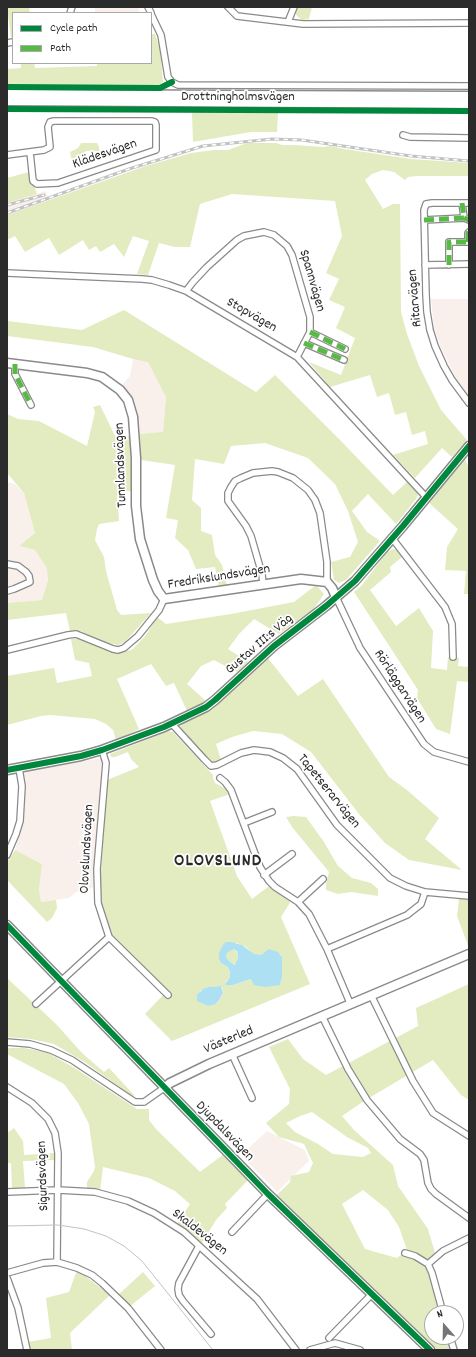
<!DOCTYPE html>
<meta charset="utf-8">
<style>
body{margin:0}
#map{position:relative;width:476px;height:1357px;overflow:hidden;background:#fff;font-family:Dekko,sans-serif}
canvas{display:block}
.frame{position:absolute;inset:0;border:8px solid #2b2b2b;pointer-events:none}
.legend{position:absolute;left:12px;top:12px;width:140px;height:52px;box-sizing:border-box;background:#fff;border:1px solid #aaa;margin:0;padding:5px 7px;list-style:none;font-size:12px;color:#2b2b2b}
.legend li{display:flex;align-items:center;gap:8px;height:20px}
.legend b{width:20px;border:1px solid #aaa}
.north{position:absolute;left:424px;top:1305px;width:40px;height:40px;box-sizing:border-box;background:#fff;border:1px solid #aaa;border-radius:50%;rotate:340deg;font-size:11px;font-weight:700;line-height:16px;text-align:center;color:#2b2b2b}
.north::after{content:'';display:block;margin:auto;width:14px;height:18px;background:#757575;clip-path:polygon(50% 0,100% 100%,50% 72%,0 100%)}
</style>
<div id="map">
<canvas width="476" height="1357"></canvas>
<div class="frame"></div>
<ul class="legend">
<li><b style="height:5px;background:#00873e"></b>Cycle path</li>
<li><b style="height:5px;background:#58b947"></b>Path</li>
</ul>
<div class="north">N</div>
</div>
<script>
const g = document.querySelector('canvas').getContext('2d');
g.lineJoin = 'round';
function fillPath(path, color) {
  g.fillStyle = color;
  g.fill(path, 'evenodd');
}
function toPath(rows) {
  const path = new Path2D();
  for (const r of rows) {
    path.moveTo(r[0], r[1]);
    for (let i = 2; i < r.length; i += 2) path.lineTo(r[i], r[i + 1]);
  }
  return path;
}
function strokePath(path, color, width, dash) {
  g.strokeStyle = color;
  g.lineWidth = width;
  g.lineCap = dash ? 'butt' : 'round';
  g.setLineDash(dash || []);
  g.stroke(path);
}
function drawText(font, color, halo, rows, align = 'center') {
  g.font = font + ' Dekko,sans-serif';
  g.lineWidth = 3.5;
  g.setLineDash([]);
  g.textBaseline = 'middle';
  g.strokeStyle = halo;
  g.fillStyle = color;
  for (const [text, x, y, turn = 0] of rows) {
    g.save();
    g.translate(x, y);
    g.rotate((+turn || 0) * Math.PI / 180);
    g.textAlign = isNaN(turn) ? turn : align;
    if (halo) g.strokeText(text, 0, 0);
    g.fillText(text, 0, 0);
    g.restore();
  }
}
const built = toPath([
 [100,7,138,7,140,13,95,13,95,8],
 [46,191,49,200,7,215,7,203],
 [431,299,469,299,469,397,457,380,441,348,434,328],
 [133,359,148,361,166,397,163,433,140,434,139,421,135,407,130,396,121,386,130,376],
 [7,482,15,484,24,493,35,533,19,546,35,550,48,568,48,580,42,600,7,603],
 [101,758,102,764,94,868,93,888,76,892,69,898,41,902,39,890,42,864,15,850,23,821,26,785,24,772],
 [267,1131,305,1150,309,1161,277,1192,241,1155]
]);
const green = toPath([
 [7,7,29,7,30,13,13,13,13,37,11,38],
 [297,7,312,7,309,19,302,20,297,16,295,12],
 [151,34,155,34,160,49,163,82,159,85,7,85,7,69,21,68,21,63,34,63,35,68,97,66,97,63,151,63],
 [278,112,277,132,251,132,193,142,192,113],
 [81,143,97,143,99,147,99,151,86,151,83,157,72,161,70,152,78,148],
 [247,143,276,143,282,145,295,145,323,147,331,146,344,149,411,159,469,163,469,176,417,176,408,177,405,180,394,172,383,170,372,174,365,180,383,209,393,204,400,204,401,312,407,334,419,366,441,410,467,440,452,457,442,448,415,478,393,455,428,444,425,431,412,435,406,412,395,415,389,393,377,397,370,375,330,387,309,362,341,375,355,338,336,328,345,307,329,300,339,279,326,273,342,236,335,201,232,194,200,204,190,247,175,247,159,243,148,275,137,274,149,241,133,236,124,257,114,244,100,252,96,246,89,250,83,240,59,255,49,238,25,252,15,236,7,240,7,215,146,166,191,153,214,150,228,150],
 [29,172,37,194,7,203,7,178],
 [124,310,256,392,275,375,340,440,393,495,408,481,417,491,418,495,416,499,396,524,368,494,352,511,367,532,380,541,346,580,339,583,334,580,331,562,350,557,358,542,348,511,335,484,308,458,265,443,231,446,224,464,195,459,192,500,201,508,201,531,212,535,215,555,222,565,227,586,219,587,215,567,196,569,188,550,175,538,178,520,166,518,175,465,141,460,140,434,163,432,166,397,148,362,133,359,93,347,7,336,7,321,82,330],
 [100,405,115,436,130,436,132,491,117,492,119,521,99,524,97,529,95,540,104,557,106,571,117,610,121,615,151,613,125,642,118,645,99,641,81,631,70,631,66,613,7,620,7,603,42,600,48,580,47,568,35,550,19,546,35,533,24,493,7,473,7,414,18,419,39,421,87,446,95,412,93,407],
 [465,459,469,468,469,594,464,594,466,571,445,570,447,547,458,529,429,503],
 [393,549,397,550,402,557,390,567,391,572,370,590,396,626,419,608,433,631,431,668,447,670,448,657,459,658,458,666,469,667,469,682,457,681,450,734,436,729,417,698,418,690,354,592,362,585,387,552],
 [316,585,324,594,313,610,279,634,254,619,239,634,228,649,248,662,237,672,214,660,201,666,187,684,206,701,187,711,174,683,166,686,151,664,117,679,139,729,116,740,113,730,106,724,95,719,50,715,41,716,7,725,7,676,54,668,57,683,92,676,89,663,75,660,71,639,78,639,110,652,124,652,133,649,146,635,157,617,166,624,231,614,294,602],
 [267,657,298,696,323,679,389,777,407,790,439,818,425,839,462,870,409,860,385,843,359,814,311,752,282,734,253,731,232,737,216,744,221,760,211,766,180,727,183,723,207,711,217,704],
 [169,731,173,732,213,775,213,778,215,783,226,789,230,794,210,801,237,876,252,899,269,886,291,901,281,917,310,984,172,1041,145,1014,166,992,146,972,112,935,101,903,100,887,107,780,139,767,131,759,128,752,115,757,111,757,110,754],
 [237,943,246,947,254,955,261,955,266,952,280,954,282,957,282,977,280,985,251,979,233,985,226,985,225,983,230,977,230,974,228,967,221,963,223,945],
 [208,987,222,987,223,994,217,1002,208,1006,200,1002,200,991],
 [294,816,306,817,324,842,338,866,352,878,371,883,378,889,378,896,351,892,338,894,326,890,326,884,329,872,292,827,286,817],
 [15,850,42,864,39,890,41,902,56,900,57,908,52,918,47,922,7,880,7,862],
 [459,898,469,899,469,948,457,916],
 [234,949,236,950,238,958,236,965,229,961,226,957,227,953],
 [7,978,56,1024,82,1053,104,1072,109,1068,135,1096,131,1095,86,1063,54,1044,31,1039,7,1037],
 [469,984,469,1100,461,1095,433,1060,364,1101,342,1116,354,1130,393,1165,398,1186,428,1229,435,1253,424,1264,430,1275,441,1313,432,1313,432,1337,448,1337,451,1350,434,1350,276,1196,290,1182,291,1176,309,1172,313,1163,304,1144,279,1137,266,1123,289,1104,290,1089,269,1047,288,1039,303,1059,326,1075,418,1026,416,1008],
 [312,1112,347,1137,368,1148,371,1153,363,1157,333,1154,318,1144,295,1132,286,1123,300,1116],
 [363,1190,388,1210,399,1227,407,1250,397,1258,365,1249,342,1204],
 [7,1048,24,1048,46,1052,73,1067,137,1109,149,1109,149,1120,156,1129,200,1172,224,1154,249,1179,225,1204,227,1208,216,1220,202,1243,177,1224,190,1204,175,1191,149,1178,103,1167,100,1191,87,1189,87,1182,94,1171,95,1167,89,1124,78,1103,64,1084,7,1054],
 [14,1128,23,1141,24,1155,55,1153,55,1160,23,1161,25,1188,12,1189,11,1163,7,1163,7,1133],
 [77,1270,110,1295,70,1333,72,1350,29,1350,28,1342,51,1338,46,1298,69,1292],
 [143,1272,155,1286,129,1307,118,1295]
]);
const water = toPath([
 [226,942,231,942,242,945,254,954,261,955,269,949,278,952,282,957,282,977,280,985,265,987,254,985,251,979,233,985,226,985,225,984,230,977,230,973,228,967,221,963,219,958,219,953,223,945],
 [234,949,237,951,238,958,235,965,229,961,226,957,227,953],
 [221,986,223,993,219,1000,215,1004,208,1006,197,1001,197,995,203,989,208,987,216,987]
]);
const street = toPath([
 [148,7,151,13],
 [228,7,237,16,303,24,469,23],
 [70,13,72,7],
 [151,14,161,35,168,77,172,82,178,85,469,86],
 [288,22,294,7],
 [7,43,13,42],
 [403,135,410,137,469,138],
 [7,155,44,150,50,147,48,127,50,122,54,121,152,121,155,122,156,125,156,150,58,183,37,184,33,181,30,152],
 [462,203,464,218,469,220],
 [469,203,432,203,426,204,424,210,426,295,427,312,430,330,435,346,444,366,452,380,469,403],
 [424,220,464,218],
 [468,242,468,233,469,232],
 [425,265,469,264],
 [449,265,449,242,469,242],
 [7,273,142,279,152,280,169,285,186,291,297,357,426,497],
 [186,291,193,282,207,267,237,240,244,236,264,232,274,235,287,246,292,255,310,317,310,332,297,357],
 [310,332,345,349],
 [304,343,344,360],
 [15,364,15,374,31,405],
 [392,538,445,607,452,624,453,657],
 [7,564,18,566,26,572,29,576,30,582,14,589,7,591],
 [263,584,262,574,251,536,246,526,228,501,228,493,231,487,235,481,241,478,253,473,272,471,278,472,293,478,308,490,315,500,320,513,327,562,327,582],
 [336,597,360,648,424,744,434,752,469,762],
 [7,650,68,635,76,634,113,649,118,650,124,648,138,636,159,610,164,599],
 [172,724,204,759,211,766,217,765,241,753,254,750,270,752,283,758,297,769,337,825,390,878,406,886,425,892,469,896],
 [102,750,106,763,97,869,98,903,109,937,168,995],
 [220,778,225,782,231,790,260,867,269,881,275,887,298,902,309,914,327,949,350,1003],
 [244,823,272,812],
 [7,855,16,834,20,821,22,786,19,768],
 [264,875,292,854],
 [298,902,323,879],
 [327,949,407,915,421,904,425,892],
 [371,995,413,1081,433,1113,469,1136],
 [36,1004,109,937],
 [322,1016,348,1069,367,1100,400,1139,420,1154,424,1160,428,1183,431,1189,436,1194,469,1218],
 [7,1042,30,1044,51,1050,72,1060,135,1102,144,1102,164,1088],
 [232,1054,252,1098],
 [7,1087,32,1103,48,1119,55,1133,58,1153,57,1262],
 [7,1192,58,1190,95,1192,128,1201,154,1213,184,1232,257,1299,296,1350],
 [232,1232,268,1194],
 [199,1246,179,1283,178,1289,179,1295,183,1301,211,1334],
 [405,1253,415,1256,428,1264,432,1273,443,1313],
 [428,1264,443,1251,469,1238],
 [7,1273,43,1263,57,1262,77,1268,92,1275,102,1283,128,1308,161,1350],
 [7,1278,18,1308,27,1350],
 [450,1337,454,1350],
 [329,1338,372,1294],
 [310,1350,335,1343,360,1350]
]);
const secondary = toPath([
 [7,94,469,96],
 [7,101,469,104],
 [7,363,87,373,102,377,120,390,128,400,133,417,136,458,136,506,140,539,153,580,158,591,164,599,301,579,327,582,332,588,336,597],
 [7,770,81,756,102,750,164,727,206,707,215,700,274,646,326,606,355,581,403,526,469,446],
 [7,925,268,1194,430,1350],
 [164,1088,170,1083,209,1064,469,954]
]);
const tram = toPath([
 [7,1226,57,1225,65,1226,84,1229,106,1236,124,1246,142,1261,213,1350]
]);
const rail = toPath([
 [7,205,44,195],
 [7,213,129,169,203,146,272,139,302,140,411,156,469,161]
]);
const quiet = toPath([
 [462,203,464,218,469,220],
 [424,220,464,218],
 [468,242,468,233,469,232],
 [449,265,449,242,469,242],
 [310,332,345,349],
 [304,343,344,360],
 [15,364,15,374,31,405]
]);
const cycleway = toPath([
 [7,87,160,88,172,82],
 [7,109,469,111],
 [7,770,81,756,102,750,164,727,206,707,215,700,274,646,326,606,355,581,403,526,469,446],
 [7,925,268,1194,430,1350]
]);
const streetNames = [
 ["Drottningholmsvägen",238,98],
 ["Klädesvägen",105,155,-19],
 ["Spannvägen",311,281,74],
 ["Ritarvägen",416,298,-95],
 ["Stopvägen",251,316,30],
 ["Tunnlandsvägen",122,465,-92],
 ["Fredrikslundsvägen",219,578,-9],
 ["Gustav III:s Väg",260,645,-41],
 ["Rörläggarvägen",399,687,57],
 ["Tapetserarvägen",328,792,51],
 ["Olovslundsvägen",88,849,-87],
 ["Västerled",229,1041,-23],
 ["Djupdalsvägen",224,1132,46],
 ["Sigurdsvägen",44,1176,-92],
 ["Skaldevägen",199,1233,38]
];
const districtNames = [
 ["OLOVSLUND",218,863]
];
fillPath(built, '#f9f0ec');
fillPath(green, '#e3ebc1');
fillPath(water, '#aee0f3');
strokePath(street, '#8a8a8a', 8);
strokePath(secondary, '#8a8a8a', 11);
strokePath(street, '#fff', 5.5);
strokePath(secondary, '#fff', 8);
strokePath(tram, '#c2c2c2', 1);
strokePath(rail, '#c2c2c2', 3);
strokePath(rail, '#fff', 1.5, [4.5]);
strokePath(quiet, '#58b947', 5, [10, 5]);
strokePath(cycleway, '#00873e', 6);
drawText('14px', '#2b2b2b', '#fff', streetNames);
g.letterSpacing = '1px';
drawText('bold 18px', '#2b2b2b', '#fff', districtNames);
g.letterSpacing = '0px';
</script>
